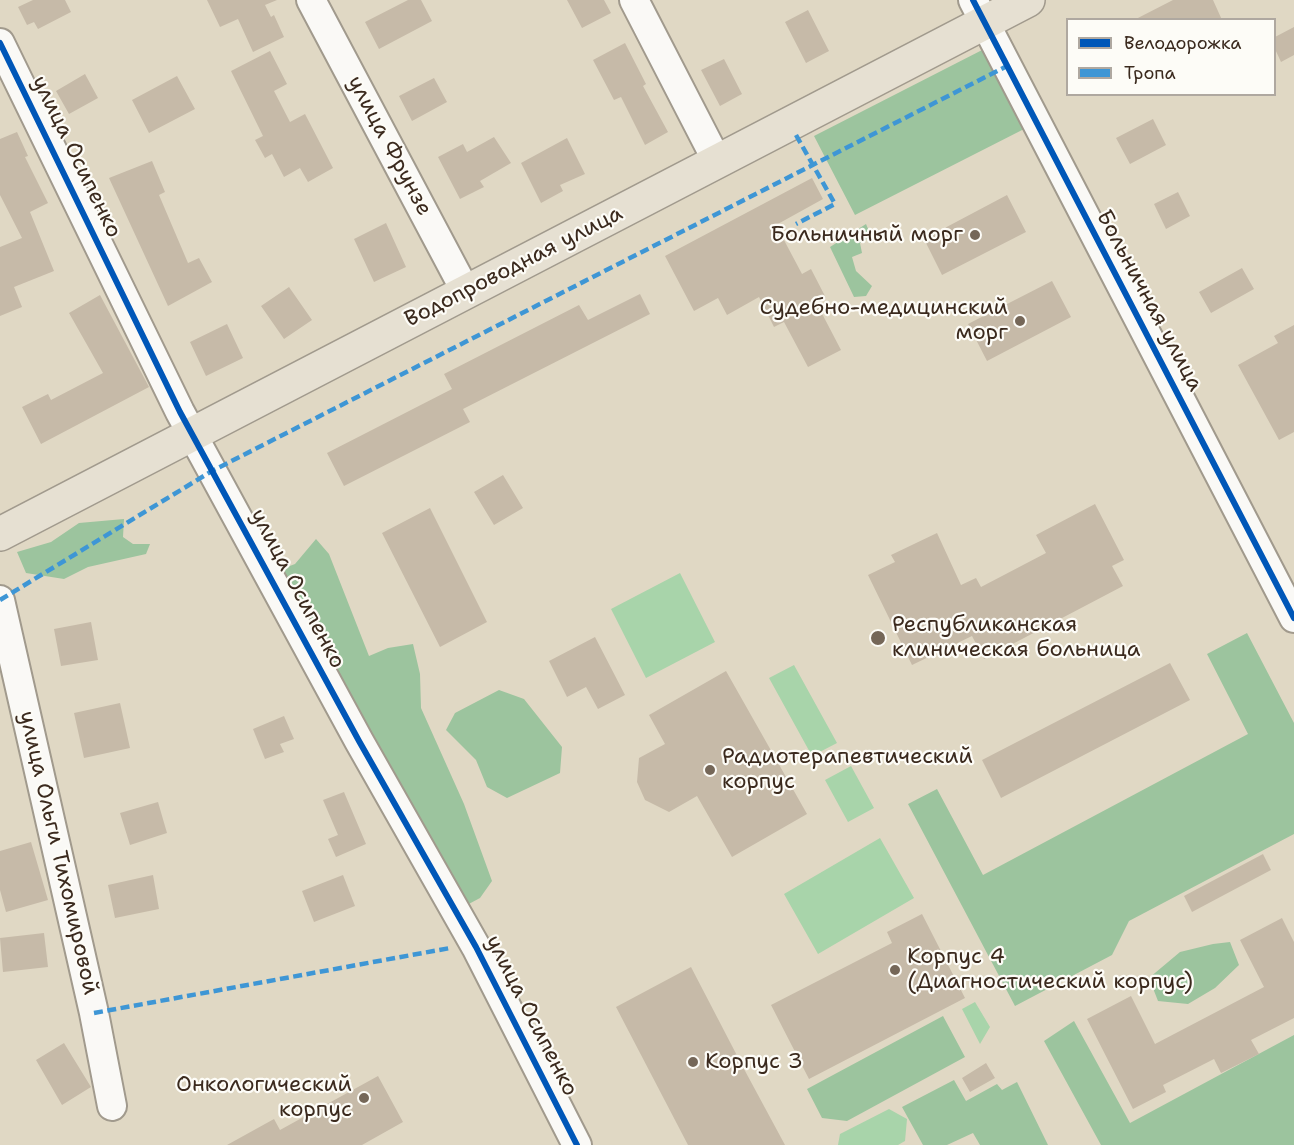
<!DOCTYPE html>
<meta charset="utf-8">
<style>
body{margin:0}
#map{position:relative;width:1294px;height:1145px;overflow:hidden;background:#e0d8c4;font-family:"Shantell Sans",sans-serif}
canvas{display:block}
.legend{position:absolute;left:1066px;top:18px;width:210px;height:78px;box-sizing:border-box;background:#fdfcf7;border:2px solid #afa8a0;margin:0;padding:8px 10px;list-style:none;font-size:18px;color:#3b2a1e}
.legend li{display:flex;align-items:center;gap:12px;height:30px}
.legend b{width:30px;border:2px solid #afa8a0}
</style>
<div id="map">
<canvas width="1294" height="1145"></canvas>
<ul class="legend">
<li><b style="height:8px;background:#0057b8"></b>Велодорожка</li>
<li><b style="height:8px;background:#3e96d5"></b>Тропа</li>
</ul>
</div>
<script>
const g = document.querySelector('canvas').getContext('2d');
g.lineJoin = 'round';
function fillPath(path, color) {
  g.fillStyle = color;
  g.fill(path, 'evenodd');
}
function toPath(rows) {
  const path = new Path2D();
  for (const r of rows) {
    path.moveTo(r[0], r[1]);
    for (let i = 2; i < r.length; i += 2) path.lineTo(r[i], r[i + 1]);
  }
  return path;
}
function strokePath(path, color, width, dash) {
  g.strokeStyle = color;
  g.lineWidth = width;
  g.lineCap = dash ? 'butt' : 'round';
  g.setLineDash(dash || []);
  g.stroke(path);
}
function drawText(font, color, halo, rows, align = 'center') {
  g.font = font + ' "Shantell Sans",sans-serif';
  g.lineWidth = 4.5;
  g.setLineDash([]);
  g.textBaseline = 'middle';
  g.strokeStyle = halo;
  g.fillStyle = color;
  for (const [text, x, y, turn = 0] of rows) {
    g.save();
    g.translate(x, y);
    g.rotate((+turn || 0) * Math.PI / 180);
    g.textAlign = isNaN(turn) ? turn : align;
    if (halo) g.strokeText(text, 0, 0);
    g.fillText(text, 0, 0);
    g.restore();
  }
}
const green = toPath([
 [680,573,715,642,646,678,611,609],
 [794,665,837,743,812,756,769,678],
 [851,766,874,808,848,822,825,780],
 [880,838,914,898,818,954,784,894],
 [975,1002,990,1027,980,1044,962,1009],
 [889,1109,907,1119,905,1141,898,1145,838,1145,840,1134]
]);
const forest = toPath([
 [988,47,1028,127,855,215,814,136],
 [866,224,871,236,860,243,862,253,852,257,856,271,872,286,866,296,854,297,830,247],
 [124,519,123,537,133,544,150,544,146,554,88,567,64,579,26,573,17,552,51,542,79,523],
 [316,539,329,554,369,656,388,648,413,644,420,674,421,708,464,804,492,881,480,898,465,906,279,570,295,564],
 [1247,633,1294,723,1294,834,1129,921,1112,955,1015,1006,908,804,937,789,983,875,1248,734,1207,654],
 [499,690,524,699,562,747,560,773,507,798,487,787,476,760,446,730,455,713],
 [1230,942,1239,965,1215,988,1188,1004,1158,1001,1149,978,1180,952,1213,944],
 [943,1016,965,1057,847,1121,822,1118,807,1089],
 [1074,1021,1130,1123,1294,1035,1294,1145,1101,1145,1044,1041],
 [954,1080,966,1101,997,1084,1002,1090,1017,1082,1048,1145,980,1145,973,1133,947,1145,923,1145,902,1107]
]);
const building = toPath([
 [33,0,65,0,71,12,38,29,34,22,27,25,18,7],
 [207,0,277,0,265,5,271,17,274,15,284,37,253,52,238,19,220,27],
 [408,0,421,0,432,21,379,49,365,22],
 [567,0,604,0,611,13,582,28],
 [1173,0,1213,0,1222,20,1134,20],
 [808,10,829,51,806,63,785,22],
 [1294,27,1294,55,1281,62,1275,49,1275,37],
 [625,43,646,84,643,86,668,132,645,145,621,97,614,100,593,60],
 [270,51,287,84,274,91,290,122,305,114,333,168,308,182,300,168,284,177,272,154,265,158,255,140,263,136,231,71],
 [724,59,742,94,720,106,701,70],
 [85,74,98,98,69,114,56,91],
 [177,76,195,109,149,133,132,100],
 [434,78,447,102,412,121,399,96],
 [1153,119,1166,145,1130,164,1116,138],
 [17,132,28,156,25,157,48,203,30,212,54,271,14,287,22,307,0,316,0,247,22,238,0,195,0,139],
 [494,137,511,163,480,181,484,187,460,199,438,157,463,144,467,152],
 [567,138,585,174,560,185,563,191,541,203,521,163],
 [152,161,165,192,159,195,188,263,199,258,212,282,168,306,109,178],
 [812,178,823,199,776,225,802,274,811,269,826,298,817,304,841,350,808,367,784,322,774,327,759,297,727,315,718,298,694,311,665,256],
 [1178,192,1190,216,1166,229,1154,204],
 [1007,195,1026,232,942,275,924,239],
 [386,223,406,267,374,282,354,239],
 [1242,268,1254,289,1211,313,1199,292],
 [1052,281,1071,317,987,361,968,324],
 [289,287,312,320,284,339,261,306],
 [640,294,650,314,463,409,470,422,344,486,327,453,452,389,444,374,579,305,588,320],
 [100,295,149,387,41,444,22,407,48,394,51,400,103,373,69,313],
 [227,324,243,358,206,376,190,342],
 [1294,325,1294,432,1279,440,1238,365,1278,343,1274,336],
 [503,475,523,508,494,525,474,492],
 [1095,504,1124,560,1112,566,1123,586,984,659,972,636,912,665,868,575,895,562,891,555,937,533,961,585,976,578,981,587,1046,553,1036,535],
 [430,508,487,622,440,647,382,533],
 [91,622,98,660,61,666,54,629],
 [595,637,625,695,598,709,586,687,567,697,549,661],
 [1170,663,1190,700,1001,798,982,760],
 [726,671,807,814,732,857,697,796,669,812,645,800,637,782,639,758,665,744,649,715],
 [120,703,130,748,84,758,74,713],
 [284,716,294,739,280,744,284,752,265,759,253,729],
 [344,792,366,844,336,857,328,839,338,835,323,800],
 [158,802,167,833,130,845,120,813],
 [31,842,48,900,6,912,0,890,0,851],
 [1263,854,1271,870,1192,912,1184,896],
 [153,875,159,909,115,918,108,885],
 [343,875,355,906,314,922,302,891],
 [922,914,965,998,809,1079,771,1005,892,943,887,932],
 [1282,918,1294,942,1294,1018,1251,1040,1259,1054,1221,1073,1214,1059,1163,1085,1166,1092,1133,1109,1087,1019,1131,996,1155,1044,1264,987,1240,940],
 [44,933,48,967,3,972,0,938],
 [691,967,744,1069,785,1145,688,1145,616,1007],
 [64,1043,91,1087,62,1105,36,1060],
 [986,1063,995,1078,970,1092,962,1078],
 [378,1076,403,1122,362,1145,227,1145,274,1119,280,1130]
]);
const minor = toPath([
 [311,0,466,292],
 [634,0,717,161],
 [973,0,1294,618],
 [0,43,180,412,359,741,476,947,577,1145],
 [0,600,94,1013,112,1106]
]);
const major = toPath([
 [0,534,1028,0]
]);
const quiet = toPath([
 [796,135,835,204,796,224],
 [0,600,212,471,1007,66],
 [94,1013,450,948]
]);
const cycleway = toPath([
 [973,0,1294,618],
 [0,43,180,412,359,741,476,947,577,1145]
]);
const markers = [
 [975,235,6,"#756758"],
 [1020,321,6,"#756758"],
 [878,638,8,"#756758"],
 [710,770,6,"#756758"],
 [895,970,6,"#756758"],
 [693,1062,6,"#756758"],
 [364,1098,6,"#756758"]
];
const streetNames = [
 ["улица Фрунзе",389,146,62],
 ["улица Осипенко",76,157,64],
 ["Водопроводная улица",514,267,-27],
 ["Больничная улица",1149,301,62],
 ["улица Осипенко",297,589,62],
 ["улица Ольги Тихомировой",58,853,77],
 ["улица Осипенко",531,1016,63]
];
const poiNames = [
 ["Больничный морг",963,235,"right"],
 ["Судебно-медицинский",1008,308,"right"],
 ["морг",1008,333,"right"],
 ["Республиканская",892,625],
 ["клиническая больница",892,650],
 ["Радиотерапевтический",722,757],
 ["корпус",722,782],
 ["Корпус 4",907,957],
 ["(Диагностический корпус)",907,982],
 ["Корпус 3",705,1062],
 ["Онкологический",352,1085,"right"],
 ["корпус",352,1110,"right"]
];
fillPath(green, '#a8d4aa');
fillPath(forest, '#9cc49e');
fillPath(building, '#c6baa8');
strokePath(minor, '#a19a8d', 32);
strokePath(major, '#a19a8d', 36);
strokePath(minor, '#faf9f6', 28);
strokePath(major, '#e6e0d2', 33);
strokePath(quiet, '#3e96d5', 4.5, [9, 4.5]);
strokePath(cycleway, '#0057b8', 6);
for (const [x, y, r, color] of markers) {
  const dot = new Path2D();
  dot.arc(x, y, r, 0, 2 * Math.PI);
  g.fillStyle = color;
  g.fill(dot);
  strokePath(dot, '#fdfcf7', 2);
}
drawText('22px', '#3b2a1e', '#fdfcf7', streetNames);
drawText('22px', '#3b2a1e', '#fdfcf7', poiNames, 'left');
</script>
